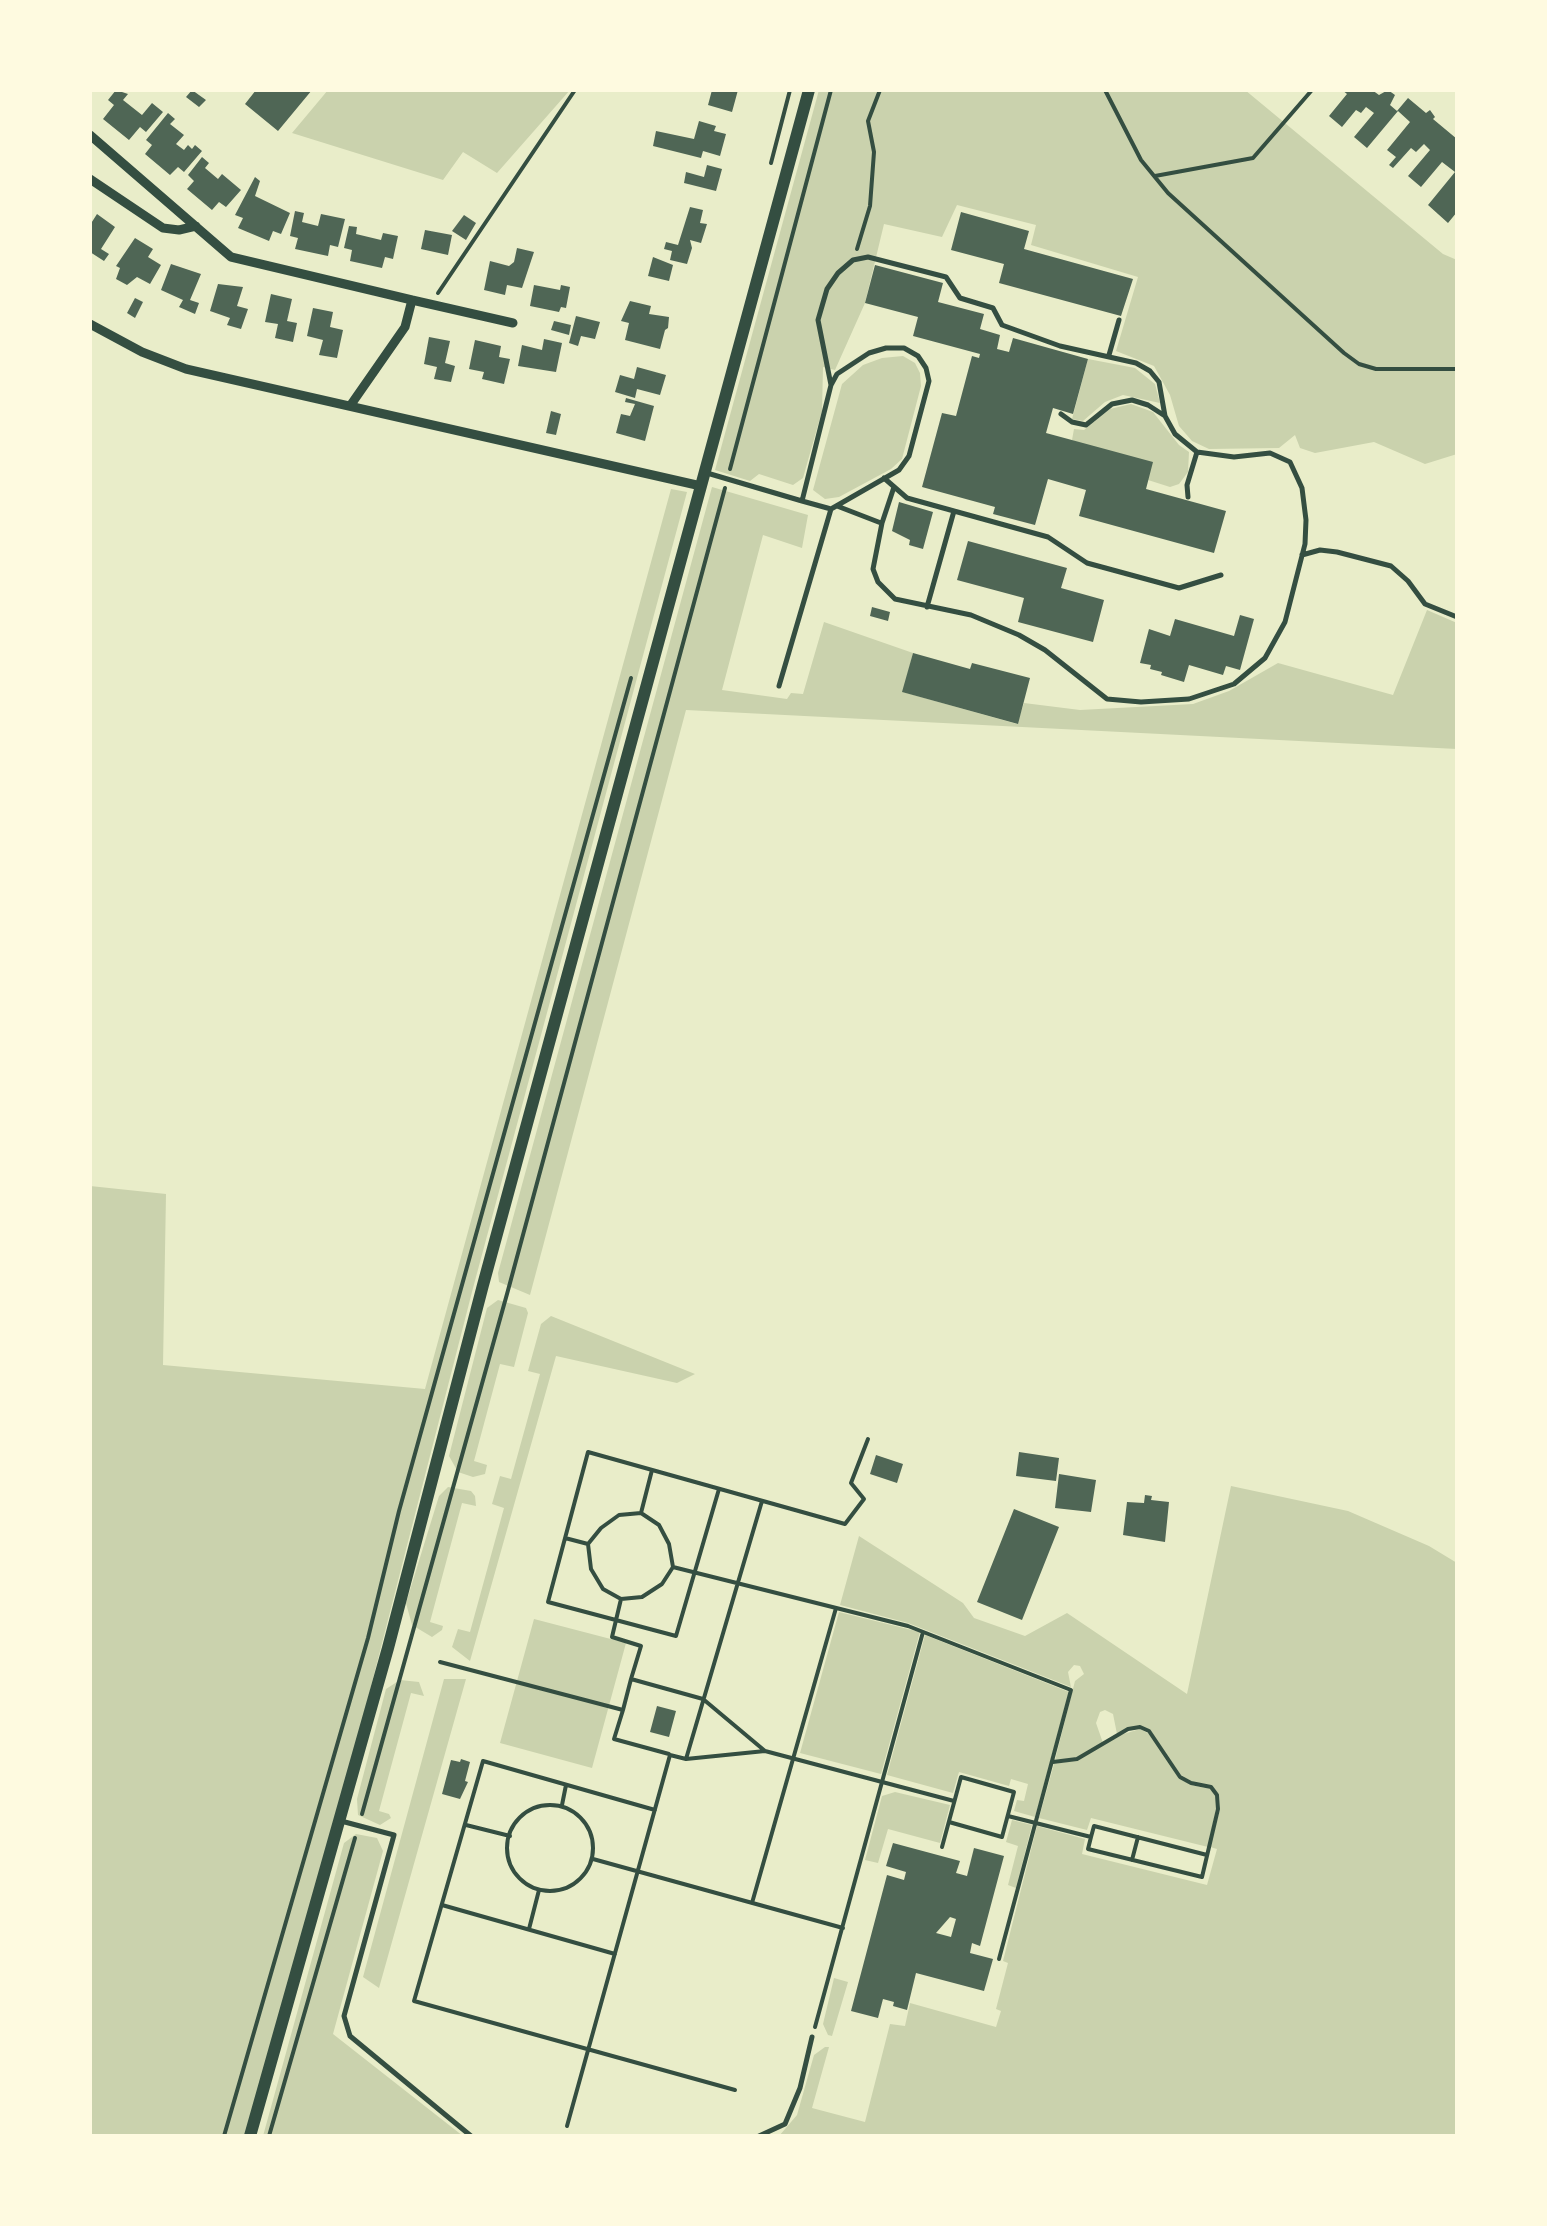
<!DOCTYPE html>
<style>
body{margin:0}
#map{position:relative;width:1547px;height:2226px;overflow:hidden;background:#e9edc9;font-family:"Golos Text",sans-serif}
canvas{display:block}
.frame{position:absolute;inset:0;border:92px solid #fefae0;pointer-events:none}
</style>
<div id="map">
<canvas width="1547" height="2226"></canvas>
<div class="frame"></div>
</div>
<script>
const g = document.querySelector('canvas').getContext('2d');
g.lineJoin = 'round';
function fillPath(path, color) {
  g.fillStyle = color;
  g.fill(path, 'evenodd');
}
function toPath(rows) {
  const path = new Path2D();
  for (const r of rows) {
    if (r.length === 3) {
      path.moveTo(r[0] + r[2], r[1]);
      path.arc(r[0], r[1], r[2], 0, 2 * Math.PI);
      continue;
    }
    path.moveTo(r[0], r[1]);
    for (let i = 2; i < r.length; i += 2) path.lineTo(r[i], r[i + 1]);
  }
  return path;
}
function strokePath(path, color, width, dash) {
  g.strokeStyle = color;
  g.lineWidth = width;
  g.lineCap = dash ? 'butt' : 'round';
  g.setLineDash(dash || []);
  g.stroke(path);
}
const green = toPath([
 [328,90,570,90,497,173,463,152,443,180,292,133],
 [819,90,1245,90,1443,254,1457,260,1457,454,1425,464,1374,442,1315,453,1300,448,1295,435,1279,448,1209,449,1192,441,1179,426,1170,395,1154,366,1116,351,1138,277,1031,245,1036,225,957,205,942,237,884,224,865,303,835,370,823,367,822,411,803,478,793,485,759,474,750,481,715,470],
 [903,356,915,363,920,373,921,386,902,459,891,469,839,497,825,499,813,490,842,384,863,365,882,358],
 [1088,359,1135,368,1155,384,1160,403,1123,395,1105,402,1083,421,1072,419],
 [1131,404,1153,412,1179,445,1189,452,1188,472,1179,484,1170,487,1148,480,1072,440,1074,429,1084,430,1110,409],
 [712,487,808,515,802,548,763,535,722,690,787,699,791,693,803,694,824,622,913,653,903,692,1017,724,1024,703,1080,710,1193,704,1229,691,1278,663,1393,695,1427,610,1457,623,1457,749,686,710,530,1295,499,1282,498,1273],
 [671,489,687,492,473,1288,337,1819,246,2136,90,2136,90,1186,166,1194,163,1365,425,1389],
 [498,1300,526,1308,528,1313,514,1367,500,1364,474,1461,487,1465,485,1474,473,1477,458,1472,449,1456,487,1308],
 [551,1316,695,1374,677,1383,556,1356,470,1661,452,1647,458,1629,470,1632,504,1508,492,1504,500,1476,511,1479,540,1374,528,1371,541,1324],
 [1231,1486,1348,1511,1429,1546,1457,1563,1457,2136,779,2136,797,2115,814,2055,825,2047,829,2047,812,2108,865,2122,890,2024,905,2026,910,2003,996,2027,1001,2011,996,2009,1008,1963,1003,1961,1037,1826,1085,1839,1082,1854,1207,1885,1217,1849,1210,1847,1220,1809,1219,1794,1211,1786,1192,1782,1181,1775,1150,1730,1141,1726,1117,1734,1113,1714,1105,1710,1100,1712,1096,1723,1103,1743,1077,1758,1055,1760,1075,1681,1084,1674,1080,1666,1074,1665,1068,1672,1071,1687,908,1623,840,1605,859,1536,963,1603,974,1618,1025,1636,1067,1613,1187,1694],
 [448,1487,471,1491,475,1496,476,1506,462,1503,430,1622,443,1626,442,1630,432,1637,412,1625,406,1603,439,1496],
 [839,1612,920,1632,881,1774,800,1753],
 [534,1619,626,1643,592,1768,500,1743],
 [925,1635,1069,1692,1035,1817,1014,1811,1017,1800,1024,1801,1028,1784,1011,1779,1009,1786,959,1772,953,1793,887,1775],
 [444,1679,466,1679,379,1988,363,1977],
 [400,1680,419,1682,424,1696,411,1693,379,1811,389,1814,391,1818,380,1825,358,1815,357,1799,386,1689],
 [1140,1729,1153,1736,1179,1778,1191,1785,1210,1789,1216,1795,1216,1809,1208,1847,1091,1818,1087,1830,1039,1818,1054,1764,1078,1760,1117,1736],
 [895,1792,950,1805,940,1843,888,1829,878,1863,865,1860,882,1796],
 [1012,1820,1032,1825,1016,1888,1008,1885,1018,1846,1006,1842],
 [356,1834,377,1838,383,1851,333,2034,463,2136,263,2136,344,1843],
 [834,1978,848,1982,832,2036,828,2035,823,2024]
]);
const building = toPath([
 [116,90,128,94,123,100,142,115,152,103,163,112,146,132,140,127,129,140,103,119,114,105,108,100],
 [192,90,206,100,199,107,186,97],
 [256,90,312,90,278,131,245,104],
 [712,90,738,90,732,112,708,105],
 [1342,90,1372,90,1379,95,1388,90,1395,95,1390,105,1397,111,1408,98,1426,113,1430,110,1435,117,1433,119,1457,139,1457,212,1448,223,1428,205,1455,172,1442,162,1421,187,1408,176,1430,150,1424,144,1416,152,1411,148,1393,168,1389,165,1396,157,1387,150,1410,122,1398,111,1367,148,1354,137,1374,113,1366,107,1361,113,1356,110,1342,127,1329,116,1347,94],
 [168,113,175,119,170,124,184,135,176,144,184,150,188,145,192,149,195,145,202,151,184,172,178,167,170,175,145,154,152,145,146,140],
 [699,121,716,126,714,131,726,134,720,156,703,151,701,158,653,146,656,131,694,139],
 [202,157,209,163,205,168,218,179,222,174,241,190,226,207,219,202,212,210,187,189,194,181,188,175],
 [707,165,722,169,716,191,684,183,686,172,704,177],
 [255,177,260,181,255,196,290,213,281,234,273,231,269,241,238,228,243,218,235,215],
 [690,207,703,210,700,223,707,224,701,243,690,240,692,248,687,264,670,260,672,251,664,249,666,242,678,245],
 [295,211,304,213,302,222,318,226,321,214,345,219,338,247,330,245,328,256,295,249,298,238,290,236],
 [961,212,1029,231,1024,249,1133,279,1121,316,999,283,1004,264,951,250],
 [97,214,115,227,101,249,109,254,104,261,90,252,90,225],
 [464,215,476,223,466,240,452,231],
 [349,226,357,227,356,234,381,240,383,233,398,236,393,259,385,257,382,268,350,261,352,250,344,248],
 [425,230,452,235,448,255,421,249],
 [135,238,153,249,148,257,161,265,150,284,137,277,127,285,116,279,120,268,116,266],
 [517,248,534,252,522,288,507,285,505,295,484,290,490,261,509,266,514,262],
 [653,257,673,265,669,281,648,276],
 [171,264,201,274,190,300,199,303,195,314,179,307,183,300,161,290],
 [875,265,943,283,938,302,984,314,980,329,1000,335,997,349,1009,352,1013,338,1088,359,1073,414,1053,408,1046,433,1153,462,1146,489,1226,511,1214,553,1079,516,1086,490,1048,479,1035,525,993,514,995,507,922,487,942,413,956,416,972,356,979,358,980,354,913,336,918,317,865,303],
 [218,284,243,287,237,306,248,309,241,329,227,325,230,318,210,311],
 [534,285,560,290,561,285,570,287,566,308,561,307,559,312,530,306],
 [271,294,292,299,287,321,297,323,293,342,275,338,278,324,265,322],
 [135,298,143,302,135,318,127,313],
 [630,301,651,306,649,314,669,317,668,328,665,330,660,349,625,340,629,323,621,321],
 [313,308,333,312,330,327,343,330,337,358,319,355,323,340,307,336],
 [576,316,600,322,595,339,581,336,578,346,569,343],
 [554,321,571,325,569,335,551,330],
 [429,337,450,341,445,363,455,366,451,382,434,379,437,367,424,364],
 [544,339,562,343,556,372,518,366,522,345,542,350],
 [475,340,501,346,499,357,510,359,504,384,482,379,484,372,469,369],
 [637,367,666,375,660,395,637,389,635,398,615,392,620,375,634,379],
 [626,398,654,406,645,441,616,433,621,414,630,416,635,404,625,402],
 [551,411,561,414,556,435,546,433],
 [899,502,933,512,923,549,909,545,910,540,892,531],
 [968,541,1067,568,1061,588,1104,600,1093,642,1018,622,1024,598,957,580],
 [872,607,890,612,888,621,870,616],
 [1240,615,1254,619,1240,670,1226,666,1223,675,1189,665,1184,682,1161,675,1162,672,1150,669,1151,665,1140,663,1149,629,1170,636,1175,619,1234,636],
 [913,653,970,669,972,663,1030,678,1018,724,902,692],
 [1019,1452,1059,1458,1056,1481,1016,1476],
 [876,1455,903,1464,897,1483,870,1474],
 [1059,1474,1096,1480,1091,1512,1055,1508],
 [1145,1495,1152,1496,1151,1500,1169,1502,1165,1542,1123,1535,1127,1502,1144,1503],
 [1014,1509,1059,1527,1022,1620,977,1602],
 [657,1706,676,1711,669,1737,650,1732],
 [461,1759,470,1762,465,1781,468,1782,460,1799,442,1794,451,1760,460,1762],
 [893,1843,960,1861,956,1873,967,1876,974,1848,1004,1856,980,1946,972,1943,970,1953,993,1959,984,1991,916,1973,907,2010,893,2006,894,2002,883,1999,878,2018,851,2011,887,1875,904,1880,906,1872,886,1866],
 [950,1917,956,1919,951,1937,936,1933]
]);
const path = toPath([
 [1105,90,1141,160,1168,193,1344,353,1359,364,1376,369,1457,369],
 [771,163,790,90],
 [1155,176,1253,158,1312,90],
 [857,249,870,206,874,152,868,121,880,90],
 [438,293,575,90],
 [730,469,831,90],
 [719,1489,676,1636,548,1602,588,1452,845,1524,864,1499,851,1483,868,1439],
 [641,1513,652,1470],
 [565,1538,588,1544],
 [673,1567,908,1626,1071,1690,999,1959],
 [621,1599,603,1589,591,1569,588,1544,601,1528,619,1515,641,1513,659,1525,669,1544,673,1567,662,1584,642,1597,621,1599,612,1637,641,1646,631,1679],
 [440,1662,623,1710,614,1739,669,1754],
 [765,1751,954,1801],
 [686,1759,762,1501],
 [562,1805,566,1785],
 [550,1848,43],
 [655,1810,483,1761,414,2001,735,2090],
 [362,1814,507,1294,725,488],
 [1008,1816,1091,1837,1088,1849,1202,1877,1218,1809,1217,1795,1211,1787,1191,1783,1180,1777,1149,1731,1140,1727,1128,1729,1077,1759,1053,1762],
 [466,1825,510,1836],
 [1091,1837,1094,1826,1207,1855],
 [942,1847,961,1777,1014,1792,1002,1837,949,1822],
 [593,1859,843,1928],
 [1132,1860,1138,1837],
 [752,1903,836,1608],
 [442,1905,615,1954],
 [529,1929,539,1890],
 [815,2027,923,1632],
 [567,2126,670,1755,686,1759,765,1751,703,1699,631,1679,623,1710],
 [224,2136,368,1638,399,1511,631,678],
 [269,2136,355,1838]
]);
const service = toPath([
 [1109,355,1119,320],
 [831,385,818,320,827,289,838,273,853,260,868,257,946,277,960,298,993,308,1002,325,1060,346,1136,363,1150,371,1159,382,1165,416,1175,434,1197,452,1234,457,1270,453,1290,462,1302,488,1306,520,1305,544,1285,622,1265,658,1234,684,1189,699,1141,702,1107,699,1045,650,1019,635,971,615,895,599,878,582,873,569,882,523,894,487],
 [1061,414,1072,422,1086,425,1112,404,1132,400,1148,405,1165,416],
 [707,473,802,501,831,385,837,374,869,353,886,348,904,348,918,356,926,368,929,381,909,456,899,470,831,509,802,501],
 [884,478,907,498,1048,537,1087,563,1179,588,1221,575],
 [1188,497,1187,485,1197,452],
 [837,506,881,523],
 [1302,555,1320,550,1337,552,1391,566,1408,581,1425,604,1457,617],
 [927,607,954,511],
 [779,686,831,509],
 [341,1821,394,1835,344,2016,350,2036,471,2136],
 [759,2136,785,2124,800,2088,812,2037]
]);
const minor = toPath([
 [90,135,231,257,412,300,405,327,350,406],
 [90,179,163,228,179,230,196,226],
 [412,300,513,323],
 [90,324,142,352,186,369,701,486]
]);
const secondary = toPath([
 [250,2136,388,1648,483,1285,809,90]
]);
fillPath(green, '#cad2ad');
fillPath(building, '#4f6655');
strokePath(path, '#344e41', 4);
strokePath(service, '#344e41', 5);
strokePath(minor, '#344e41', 9);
strokePath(secondary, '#344e41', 12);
</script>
